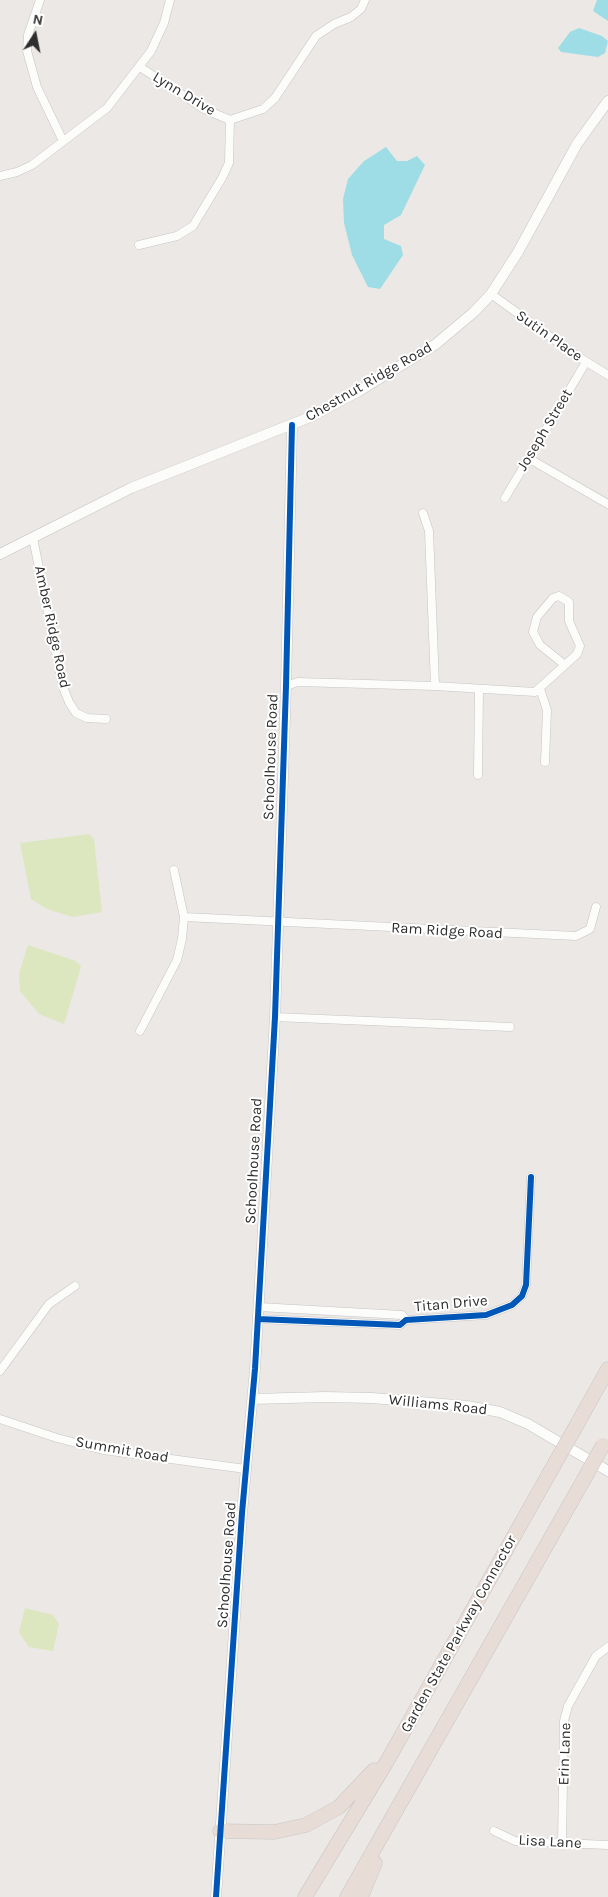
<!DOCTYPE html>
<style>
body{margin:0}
#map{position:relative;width:608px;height:1897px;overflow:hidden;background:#ebe8e5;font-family:Karla,sans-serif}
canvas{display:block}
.north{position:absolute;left:10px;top:10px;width:50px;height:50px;-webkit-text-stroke:4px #fff;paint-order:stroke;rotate:11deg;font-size:14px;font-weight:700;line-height:20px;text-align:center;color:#2e2e2e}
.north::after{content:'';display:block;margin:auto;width:18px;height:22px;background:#2e2e2e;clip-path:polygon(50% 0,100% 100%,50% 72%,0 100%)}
</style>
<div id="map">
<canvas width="608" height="1897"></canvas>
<div class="north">N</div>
</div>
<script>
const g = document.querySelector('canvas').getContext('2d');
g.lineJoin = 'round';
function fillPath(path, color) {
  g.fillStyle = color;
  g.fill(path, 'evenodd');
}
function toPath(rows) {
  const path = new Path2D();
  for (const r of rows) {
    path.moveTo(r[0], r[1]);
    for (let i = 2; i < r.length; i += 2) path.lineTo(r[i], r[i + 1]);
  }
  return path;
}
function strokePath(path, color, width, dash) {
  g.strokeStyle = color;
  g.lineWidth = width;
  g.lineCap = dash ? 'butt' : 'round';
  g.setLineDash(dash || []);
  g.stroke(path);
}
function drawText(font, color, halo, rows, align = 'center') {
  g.font = font + ' Karla,sans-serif';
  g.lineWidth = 4;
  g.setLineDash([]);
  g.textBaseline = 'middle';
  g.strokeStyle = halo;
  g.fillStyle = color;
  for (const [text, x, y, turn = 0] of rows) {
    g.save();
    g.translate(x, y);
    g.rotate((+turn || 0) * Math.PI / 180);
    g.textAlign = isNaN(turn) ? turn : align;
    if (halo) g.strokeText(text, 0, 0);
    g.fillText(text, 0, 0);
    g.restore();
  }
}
const pitch = toPath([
 [89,834,94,839,102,912,73,917,47,909,31,899,20,843],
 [28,945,76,961,81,967,64,1024,39,1014,20,991,19,973],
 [25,1608,53,1615,59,1624,53,1651,29,1647,19,1632]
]);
const water = toPath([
 [597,0,608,0,608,21,593,11],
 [579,28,602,36,608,41,605,53,598,57,561,52,558,48,570,32],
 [386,147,397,161,407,161,417,156,425,165,401,215,384,225,384,239,401,246,403,255,380,289,368,287,352,255,344,223,343,199,348,179,364,161]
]);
const street = toPath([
 [40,0,28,35,27,51,37,87,63,141],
 [140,67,204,109,230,120],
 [0,176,17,172,32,165,107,108,151,51,164,23,170,0],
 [139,245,177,236,193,226,222,178,229,163,230,120,263,109,275,98,316,36,334,24,351,17,361,9,365,0],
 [491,294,577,356,608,375],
 [528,458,608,504],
 [505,498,586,362],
 [423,513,429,531,435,686],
 [33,538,63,687,69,702,76,713,87,718,106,719],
 [559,596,569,602,569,621,580,646,577,654,565,665,540,645,533,632,537,617,553,598,559,596],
 [286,686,298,682,435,686,535,692,565,665],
 [540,689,547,710,545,762],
 [478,775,479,689],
 [184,917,576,936,590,929,596,907],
 [275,1017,510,1027],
 [140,1031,177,960,182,939,184,917,174,870],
 [259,1307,402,1315,406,1320],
 [258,1319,400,1325,406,1320,486,1315,512,1305,522,1296,526,1285,531,1177],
 [0,1371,49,1304,75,1286],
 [0,1419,57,1438,103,1450,246,1469],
 [494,1831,515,1841,608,1845],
 [562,1843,564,1721,568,1706,596,1656,608,1647]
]);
const secondary = toPath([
 [0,554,131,488,310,417,359,391,436,344,474,312,491,294,518,252,577,144,608,101],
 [253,1399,325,1397,372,1398,467,1406,500,1412,528,1424,608,1471],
 [216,1897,242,1513,255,1369,275,1017,286,686,292,425]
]);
const highway = toPath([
 [575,1428,608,1369],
 [220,1831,274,1832,306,1825,339,1807,374,1770],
 [305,1897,386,1763,554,1465],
 [347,1897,583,1481],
 [361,1897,375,1863]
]);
const highwayBridge = toPath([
 [554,1465,575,1428],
 [583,1481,603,1445]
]);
const cycleway = toPath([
 [258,1319,400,1325,406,1320,486,1315,512,1305,522,1296,526,1285,531,1177],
 [216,1897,242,1513,255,1369,275,1017,286,686,292,425]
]);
const streetNames = [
 ["Lynn Drive",184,94,31],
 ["Sutin Place",549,336,35],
 ["Chestnut Ridge Road",369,382,-30],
 ["Joseph Street",545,430,-59],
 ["Amber Ridge Road",52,627,78],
 ["Schoolhouse Road",271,757,-88],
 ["Ram Ridge Road",447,931,3],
 ["Schoolhouse Road",254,1161,-87],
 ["Titan Drive",451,1304,-5],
 ["Williams Road",438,1405,6],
 ["Summit Road",122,1450,10],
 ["Schoolhouse Road",227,1565,-86],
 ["Garden State Parkway Connector",459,1634,-61],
 ["Erin Lane",565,1754,-88],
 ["Lisa Lane",550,1842,3]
];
fillPath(pitch, '#dde7bf');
fillPath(water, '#9fdde6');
strokePath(street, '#c6c5c5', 9);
strokePath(secondary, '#c6c5c5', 11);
strokePath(highway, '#c6c5c4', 15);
strokePath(street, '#fcfcfb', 8);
strokePath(secondary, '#fcfcfb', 10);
strokePath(highway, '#e8dcd7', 14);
strokePath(highwayBridge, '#c6c5c4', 15, []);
strokePath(highwayBridge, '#e8dcd7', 14);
strokePath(cycleway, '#0057b8', 6);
drawText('15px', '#2e2e2e', '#fff', streetNames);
</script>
